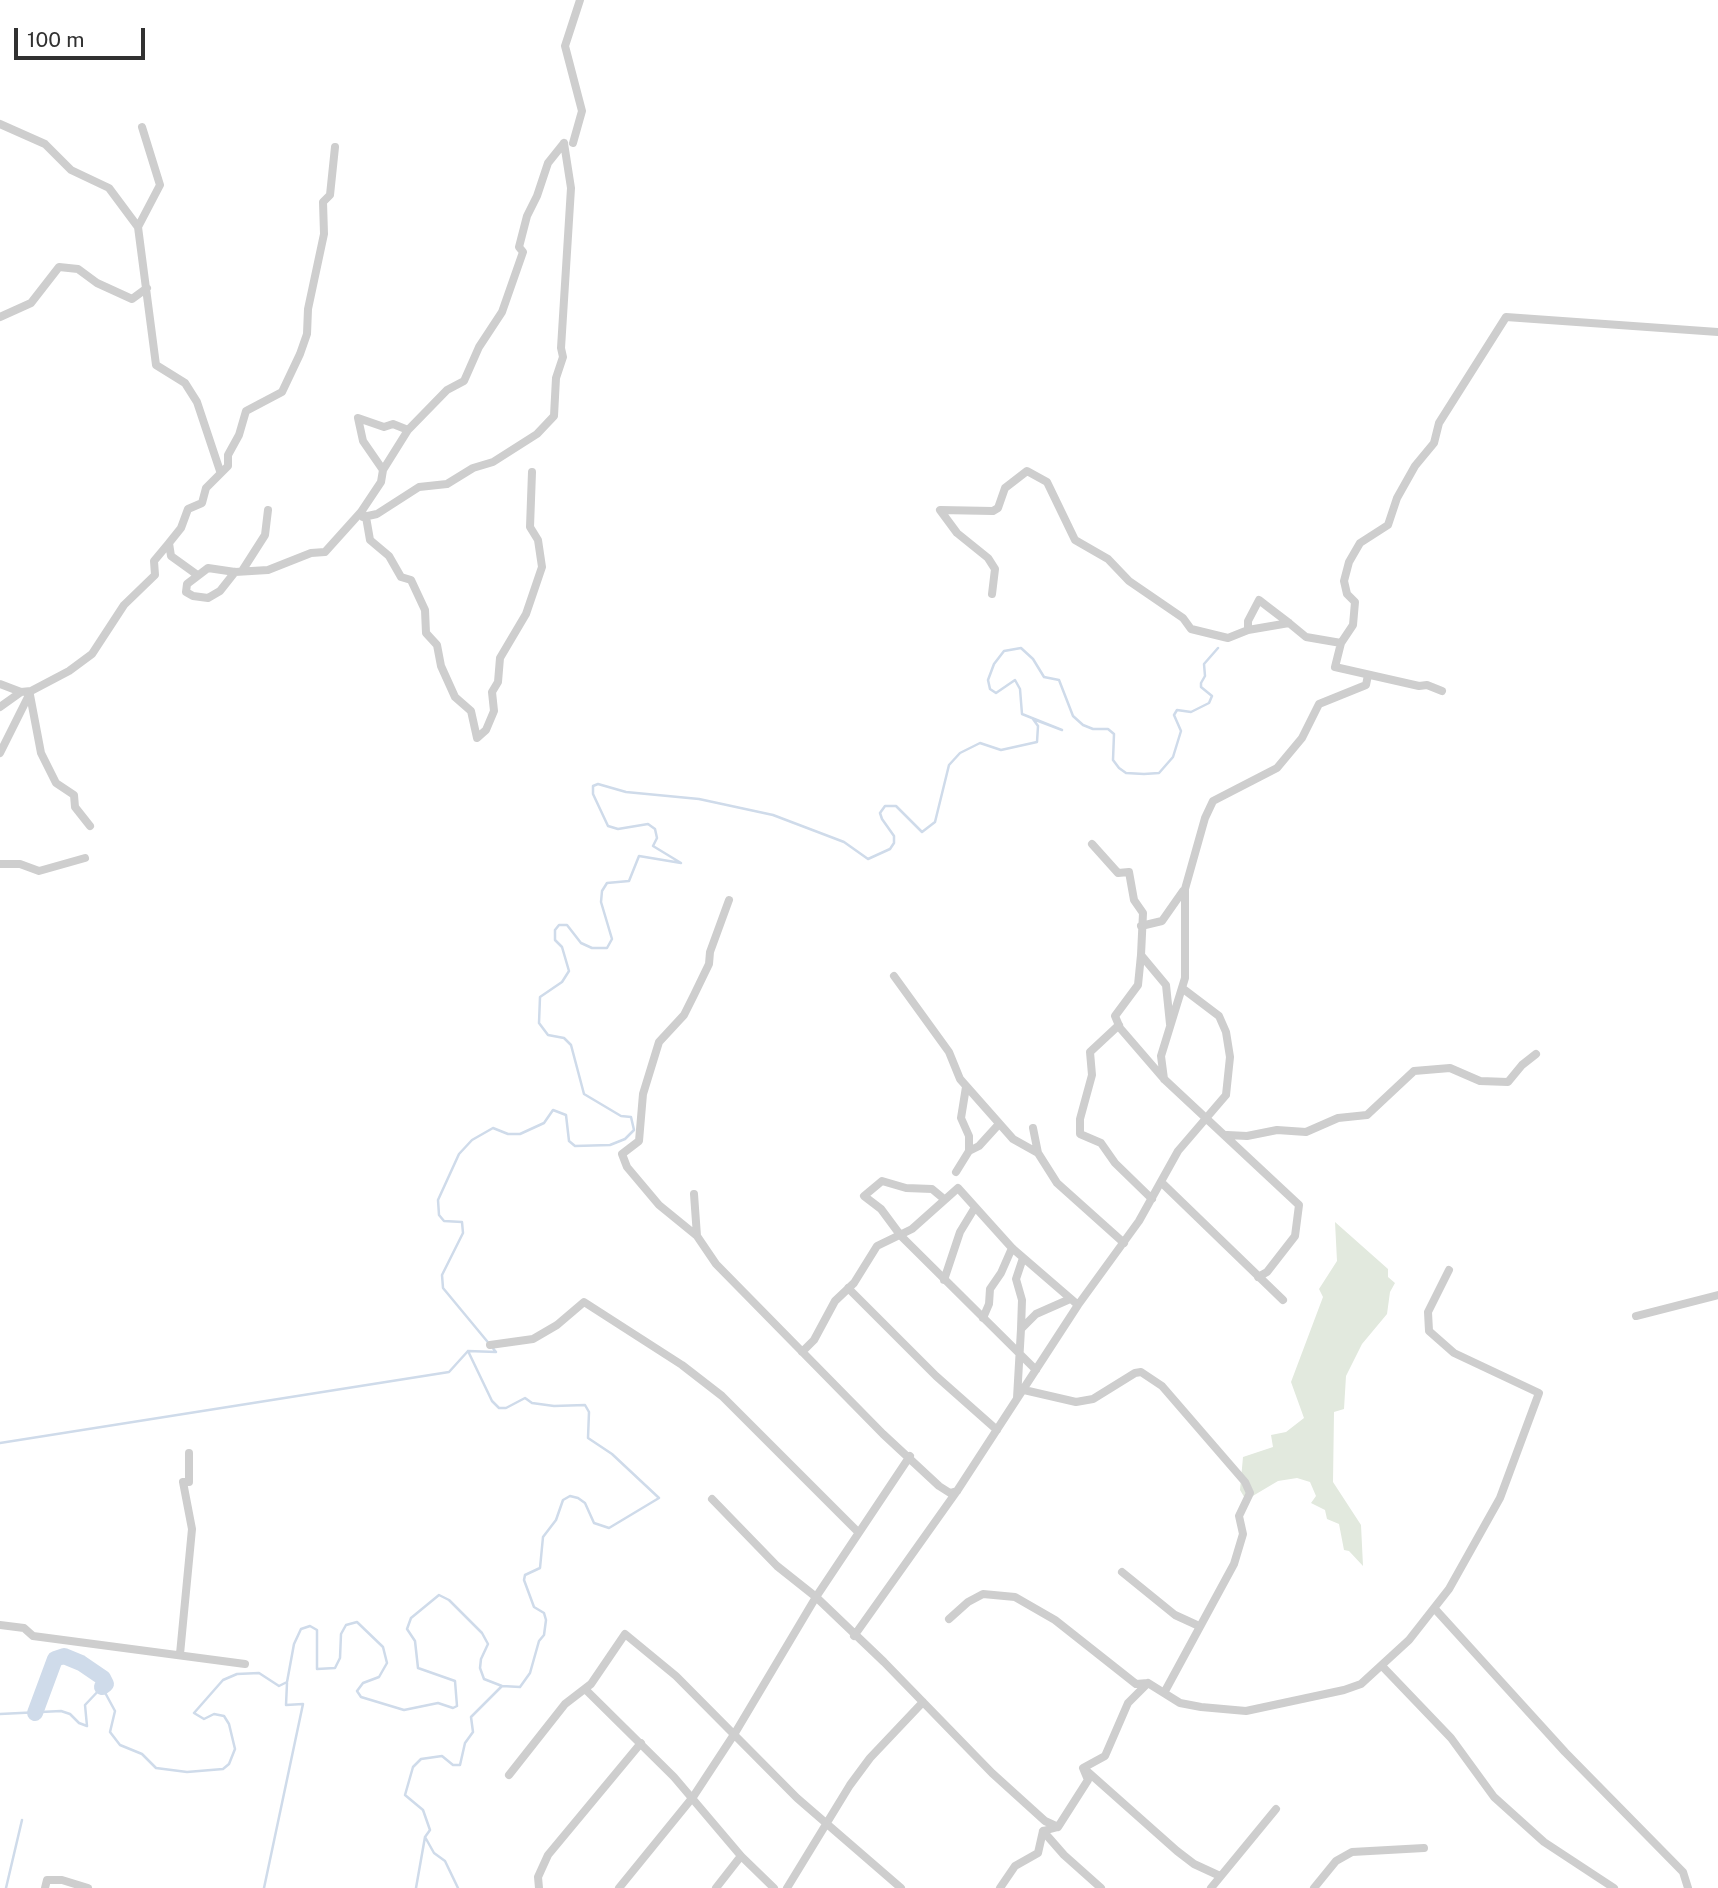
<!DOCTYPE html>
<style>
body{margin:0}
#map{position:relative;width:1718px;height:1888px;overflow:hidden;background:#fff;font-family:"Public Sans",sans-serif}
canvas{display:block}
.scale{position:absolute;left:14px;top:28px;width:131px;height:32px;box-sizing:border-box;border:4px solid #313131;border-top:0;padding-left:9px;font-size:21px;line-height:24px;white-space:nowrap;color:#313131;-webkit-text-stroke:5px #fff;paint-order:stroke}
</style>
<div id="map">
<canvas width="1718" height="1888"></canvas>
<div class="scale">100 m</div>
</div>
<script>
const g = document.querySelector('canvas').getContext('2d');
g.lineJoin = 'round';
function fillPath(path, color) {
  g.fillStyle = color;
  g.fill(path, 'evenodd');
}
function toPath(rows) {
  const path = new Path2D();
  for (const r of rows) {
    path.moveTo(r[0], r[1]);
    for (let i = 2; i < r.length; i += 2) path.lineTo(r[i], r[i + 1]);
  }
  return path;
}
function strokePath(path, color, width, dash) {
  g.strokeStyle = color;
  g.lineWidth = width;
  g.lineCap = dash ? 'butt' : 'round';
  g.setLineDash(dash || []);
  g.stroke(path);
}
const green = toPath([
 [1335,1222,1388,1269,1388,1277,1395,1283,1390,1292,1387,1314,1362,1344,1346,1376,1344,1409,1334,1412,1333,1482,1361,1525,1363,1566,1349,1551,1344,1550,1339,1524,1327,1519,1325,1510,1311,1503,1316,1496,1310,1482,1297,1478,1278,1481,1246,1500,1240,1490,1243,1457,1273,1447,1271,1435,1286,1432,1304,1418,1291,1382,1323,1297,1319,1289,1337,1261]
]);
const stream = toPath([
 [0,1443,449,1372,468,1351],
 [0,1714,61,1711,70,1714,79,1723,87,1726,85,1705,102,1687,115,1711,110,1732,120,1745,142,1754,156,1768,187,1772,223,1769,229,1764,235,1749,229,1724,224,1716,214,1714,204,1719,194,1713,223,1680,237,1674,259,1673,279,1686,287,1682,294,1644,301,1629,310,1626,317,1630,317,1669,335,1668,340,1658,341,1634,346,1625,357,1622,383,1647,387,1663,379,1677,363,1683,357,1691,361,1697,404,1710,438,1703,453,1708,457,1706,455,1681,418,1668,415,1641,407,1629,411,1618,439,1595,449,1600,482,1633,488,1644,481,1659,480,1668,484,1679,502,1686,520,1687,530,1673,539,1641,544,1635,546,1620,544,1613,534,1607,524,1580,525,1575,540,1568,543,1537,556,1520,563,1500,570,1496,578,1498,585,1503,594,1523,609,1528,659,1498,612,1454,588,1438,589,1412,585,1405,554,1406,532,1403,525,1398,506,1408,499,1408,492,1401,468,1351,496,1352,443,1288,442,1275,463,1233,462,1222,444,1221,439,1215,438,1200,459,1154,472,1140,493,1128,508,1134,520,1134,544,1123,553,1110,566,1115,569,1141,575,1146,610,1145,625,1139,634,1130,631,1117,621,1116,584,1094,571,1045,564,1038,548,1035,539,1023,540,997,562,982,569,971,562,947,555,940,555,930,559,925,567,925,581,943,592,948,607,948,612,939,601,902,602,891,607,883,629,881,639,856,681,863,653,846,657,838,655,829,648,824,618,829,608,826,593,794,593,786,598,784,626,792,699,799,773,815,844,842,868,859,890,849,894,843,894,836,882,819,880,813,885,806,896,806,922,832,935,822,949,765,960,753,980,743,1001,750,1037,742,1038,726,1033,719,1062,730,1022,714,1020,689,1015,680,996,693,990,689,988,680,994,664,1004,651,1021,648,1033,659,1044,677,1059,680,1073,716,1083,725,1093,729,1108,729,1114,734,1113,760,1119,768,1126,773,1144,774,1159,773,1173,757,1181,731,1174,715,1177,710,1191,712,1209,703,1212,696,1201,687,1201,683,1205,676,1204,664,1218,648],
 [6,1888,22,1820],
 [264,1888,303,1704,286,1705,287,1683],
 [416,1888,425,1837],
 [458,1888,445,1861,434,1853,425,1837,430,1830,423,1810,405,1795,413,1767,421,1759,442,1756,453,1765,460,1765,465,1743,473,1732,471,1717,502,1686]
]);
const river = toPath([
 [35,1713,55,1659,64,1656,81,1663,103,1678,106,1684,102,1687]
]);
const minor = toPath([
 [0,124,45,144,71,170,109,188,138,227,156,365,185,383,197,402,220,471],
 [573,143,582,111,565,46,580,0],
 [138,227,160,185,142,127],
 [0,317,31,303,59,267,78,269,97,283,132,299,147,288],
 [383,470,363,441,358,418,384,427,393,424,408,430],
 [361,512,366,517,370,540,389,556,401,577,411,580,425,610,426,633,437,645,441,666,455,697,471,711,477,738,486,730,494,711,492,692,498,682,500,658,526,614,542,567,538,540,530,527,532,472],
 [363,517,377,514,419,487,447,484,473,468,493,462,537,434,554,416,556,378,563,357,561,348,571,188,564,143],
 [169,543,181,528,188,509,202,503,206,488,228,466,228,455,239,435,246,411,282,392,300,354,307,334,308,309,324,234,323,202,330,195,335,147],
 [242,571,265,535,268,510],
 [235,572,220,591,208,598,193,596,186,592,187,584,208,568,235,572,268,570,311,553,325,552,361,512,381,482,383,470,408,430,447,390,464,381,479,347,502,312,523,252,519,247,527,216,537,196,548,163,564,143],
 [992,594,995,569,988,558,957,533,940,510,993,511,998,508,1005,488,1027,471,1047,482,1075,540,1108,559,1129,581,1183,618,1191,629,1228,638,1248,630],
 [1289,623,1248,630,1248,621,1259,600,1268,607,1289,623,1306,637,1341,643,1353,625,1355,602,1347,594,1344,581,1349,562,1360,543,1388,525,1397,498,1415,466,1434,443,1439,423,1506,317,1718,332],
 [1341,643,1335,667,1419,686,1427,685,1442,691],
 [0,684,21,692],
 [30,695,41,753,56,783,74,795,75,807,90,826],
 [0,707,21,692,31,691],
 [0,753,31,691,69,671,92,654,124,605,155,575,154,561,169,543,171,556,196,574],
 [1092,844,1118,873,1129,872,1134,900,1143,913,1141,955,1166,985,1170,1024],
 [0,864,20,864,39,871,85,858],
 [1141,926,1162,921,1183,891],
 [1141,955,1138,985,1115,1016,1120,1028,1164,1079,1299,1205,1295,1236,1267,1272,1258,1277],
 [894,976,949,1052,960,1079,1013,1139,1038,1153],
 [1119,1025,1090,1052,1092,1075,1080,1119,1080,1134,1101,1143,1115,1163,1152,1199],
 [1164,1079,1161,1056,1185,978,1185,889,1205,818,1213,801,1277,768,1302,738,1319,704,1366,685,1368,675],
 [966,1087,961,1118,969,1136,969,1151],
 [1033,1128,1038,1153,1057,1183,1124,1243],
 [1227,1135,1247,1136,1277,1130,1306,1132,1338,1118,1367,1115,1414,1071,1450,1068,1480,1081,1508,1082,1522,1065,1536,1054],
 [956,1172,969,1151,979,1146,999,1124],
 [1161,1182,1283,1300],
 [694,1194,697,1236,716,1264,883,1434,939,1486,950,1493,957,1491],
 [944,1199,932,1189,906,1188,882,1181,864,1196,881,1209,901,1236,1036,1370],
 [697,1236,659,1205,627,1167,622,1154,639,1141,643,1094,659,1042,684,1015,694,995,709,964,710,952,729,900],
 [944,1280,960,1232,974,1209],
 [848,1288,936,1376,997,1430],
 [1636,1316,1718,1295],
 [983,1318,989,1304,990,1289,1001,1273,1012,1248],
 [1021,1329,1022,1300,1016,1279,1023,1258],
 [490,1345,533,1339,557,1325,584,1302,682,1365,722,1396,858,1532],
 [802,1352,814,1340,835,1301,854,1283,877,1246,912,1229,958,1188,1012,1248,1078,1305],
 [1024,1390,1076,1402,1093,1399,1135,1373,1141,1372,1162,1386,1245,1482,1250,1493,1239,1516,1243,1534,1234,1564,1164,1693],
 [1017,1398,1021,1329,1036,1314,1070,1299],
 [712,1499,777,1566,816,1597,884,1662,992,1773,1045,1821,1058,1827],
 [1122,1572,1175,1615,1199,1626],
 [1435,1609,1565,1752,1683,1872,1688,1888],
 [949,1619,968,1602,983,1594,1015,1597,1055,1620,1136,1684,1148,1683,1180,1703,1201,1707,1246,1711,1344,1690,1361,1684,1409,1640,1449,1589,1500,1498,1539,1393,1454,1353,1429,1331,1428,1312,1449,1270],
 [0,1625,24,1628,33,1636,245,1664],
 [854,1636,957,1491,1078,1305,1139,1221,1178,1151,1226,1095,1230,1057,1226,1032,1219,1016,1182,988],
 [180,1654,192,1529,183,1482,189,1482,189,1453],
 [1383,1667,1451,1738,1494,1797,1544,1842,1614,1888],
 [585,1689,674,1777,741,1856,774,1888],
 [1088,1772,1177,1851,1194,1864,1220,1876],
 [509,1775,565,1704,591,1684,625,1634,676,1676,797,1798,901,1888],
 [1043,1831,1064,1855,1101,1888],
 [45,1888,47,1880,62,1880,88,1888],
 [539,1888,538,1877,548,1855,641,1743],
 [619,1888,693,1797,735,1733,816,1597,910,1456],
 [716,1888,741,1856],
 [787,1888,850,1785,870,1758,923,1702],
 [1000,1888,1015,1866,1038,1853,1043,1831,1058,1827,1088,1780,1083,1768,1105,1756,1128,1703,1148,1683],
 [1211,1888,1276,1809],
 [1314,1888,1336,1861,1352,1852,1424,1848]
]);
fillPath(green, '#e2e9de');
strokePath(stream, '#cfdbea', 2.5);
strokePath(river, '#cfdbea', 16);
strokePath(minor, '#cecece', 8);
</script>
